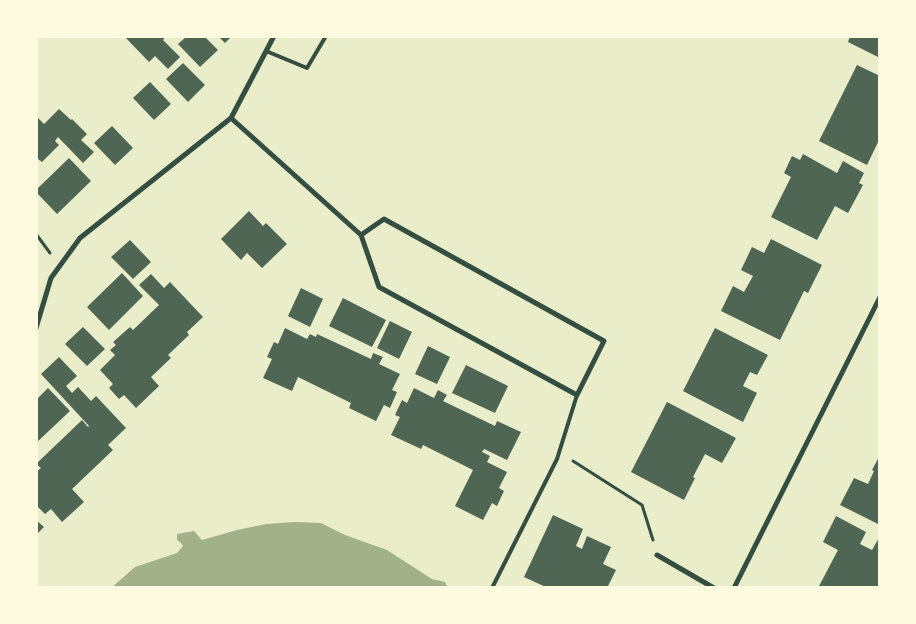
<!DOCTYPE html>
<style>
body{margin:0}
#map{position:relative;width:916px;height:624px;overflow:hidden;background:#e9edc9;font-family:"DejaVu Sans",sans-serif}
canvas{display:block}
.frame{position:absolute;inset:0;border:38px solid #fefae0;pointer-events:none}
</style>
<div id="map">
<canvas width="916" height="624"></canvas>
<div class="frame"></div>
</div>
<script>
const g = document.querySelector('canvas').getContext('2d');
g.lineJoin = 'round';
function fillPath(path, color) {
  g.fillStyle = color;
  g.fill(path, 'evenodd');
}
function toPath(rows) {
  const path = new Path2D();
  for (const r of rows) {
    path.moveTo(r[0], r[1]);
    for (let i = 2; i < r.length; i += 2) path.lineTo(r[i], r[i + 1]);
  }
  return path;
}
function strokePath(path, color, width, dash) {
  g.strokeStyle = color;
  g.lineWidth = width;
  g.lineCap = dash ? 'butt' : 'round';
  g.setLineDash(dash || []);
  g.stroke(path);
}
const water = toPath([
 [295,522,321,523,345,535,387,550,432,579,445,582,448,588,111,588,135,567,177,553,183,546,181,543,177,540,177,534,194,531,202,540,237,530,266,524]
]);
const building = toPath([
 [124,36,166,36,163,40,180,57,168,69,155,56,149,62],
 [187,36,204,36,218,50,200,67,178,44],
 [218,36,232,36,225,43],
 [850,36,880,36,880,58,848,42],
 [183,63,205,85,188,102,166,79],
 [857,65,880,76,880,138,867,165,819,141],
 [150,82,171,104,154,120,133,98],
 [59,109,71,120,72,119,87,134,81,140,94,152,83,163,58,137,55,141,59,145,42,162,38,159,36,161,36,116,44,124],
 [112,126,133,148,115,165,94,143],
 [803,154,837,173,843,161,864,173,859,183,863,185,848,213,835,206,817,240,771,217,791,177,784,173,792,156,800,160],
 [69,158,91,181,57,214,36,192,36,190],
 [249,211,263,226,266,223,287,244,262,268,247,253,241,260,221,239],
 [771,239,822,265,808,293,804,291,780,340,721,311,733,286,744,292,753,276,741,270,752,247,764,253],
 [130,240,151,262,133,279,111,257],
 [122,273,143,296,109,330,87,307],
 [151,274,164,288,170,282,203,317,187,332,189,335,168,355,171,358,151,377,159,386,136,408,124,395,119,399,109,388,113,384,100,370,115,355,110,350,116,345,113,342,130,327,133,330,159,305,139,285],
 [301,288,323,299,310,327,288,316],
 [343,298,386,320,372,347,329,326],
 [390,321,412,332,399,359,377,348],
 [83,327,105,349,87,366,65,344],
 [285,328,307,339,310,334,316,337,317,334,371,359,373,353,383,357,379,364,400,374,392,390,397,392,390,408,384,405,376,421,349,408,351,403,298,377,292,391,263,378,272,359,267,357,274,342,278,344],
 [715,328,768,355,757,375,750,372,743,386,757,393,743,422,683,391],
 [428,346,450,357,437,384,415,374],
 [59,357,77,376,66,386,72,393,78,387,91,401,96,396,126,428,108,445,113,450,72,489,84,502,62,522,51,509,45,514,36,505,36,472,41,468,36,464,82,420,88,427,89,426,41,374],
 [466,365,508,386,495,413,452,393],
 [48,388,70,411,36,443,36,400],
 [414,388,434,398,438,390,447,395,443,401,495,426,497,421,521,432,507,460,484,449,482,452,490,456,487,462,507,472,499,488,504,491,497,506,492,503,483,520,455,506,473,470,423,445,421,449,391,435,400,417,395,415,402,400,407,403],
 [667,402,736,438,722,463,705,454,693,477,695,478,684,500,631,472],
 [880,455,880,525,840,505,854,478,868,484,874,471,872,470],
 [553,515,583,529,576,546,582,549,587,536,611,547,603,564,616,570,607,588,548,588,524,577],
 [836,516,866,532,860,544,872,550,880,536,880,588,818,588,838,550,823,542],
 [36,520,44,527,36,535]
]);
const path = toPath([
 [36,234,50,253],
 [573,461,642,505,653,540]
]);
const service = toPath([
 [266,51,307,68,326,36],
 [492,588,557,459,577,395]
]);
const minor = toPath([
 [231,118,361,235,379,287,577,395,604,341,384,219,361,235],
 [36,328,51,278,80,238,231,118,274,36],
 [657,555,714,588],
 [734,588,880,297]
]);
fillPath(water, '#a3b18a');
fillPath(building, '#4f6655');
strokePath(path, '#344e41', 3);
strokePath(service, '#344e41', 4);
strokePath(minor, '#344e41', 5);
</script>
